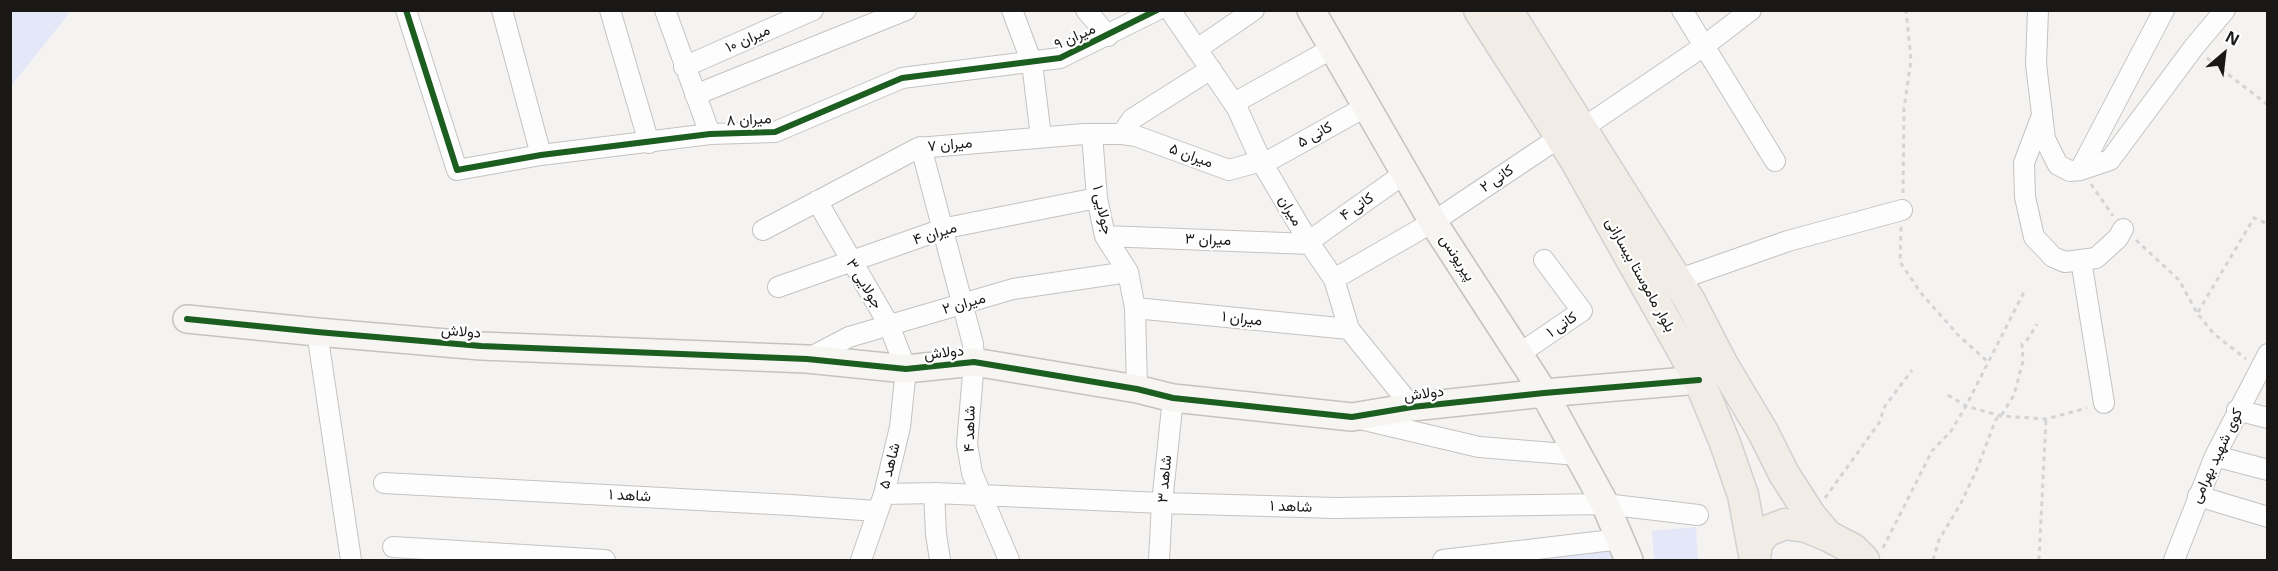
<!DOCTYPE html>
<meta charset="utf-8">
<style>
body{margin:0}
#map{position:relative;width:2278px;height:571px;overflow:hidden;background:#f5f3f1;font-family:"Open Sans",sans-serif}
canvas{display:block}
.frame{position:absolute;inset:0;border:12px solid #191816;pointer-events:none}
.north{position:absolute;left:2194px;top:24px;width:60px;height:60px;-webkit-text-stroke:4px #fff;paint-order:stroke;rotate:28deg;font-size:16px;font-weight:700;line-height:24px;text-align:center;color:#191816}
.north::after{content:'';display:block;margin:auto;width:21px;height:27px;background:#191816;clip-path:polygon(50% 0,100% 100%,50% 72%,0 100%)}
</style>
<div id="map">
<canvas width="2278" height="571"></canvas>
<div class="frame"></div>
<div class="north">N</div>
</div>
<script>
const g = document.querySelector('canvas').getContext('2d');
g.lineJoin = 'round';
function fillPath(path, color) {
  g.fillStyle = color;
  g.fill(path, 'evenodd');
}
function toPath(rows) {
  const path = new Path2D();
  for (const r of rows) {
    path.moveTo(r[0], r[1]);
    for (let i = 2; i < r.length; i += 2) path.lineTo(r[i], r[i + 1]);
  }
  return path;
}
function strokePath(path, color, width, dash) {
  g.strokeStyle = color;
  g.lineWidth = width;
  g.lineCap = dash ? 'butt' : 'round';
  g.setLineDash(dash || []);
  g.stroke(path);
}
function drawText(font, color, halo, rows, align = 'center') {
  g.font = font + ' "Open Sans",Vazirmatn,sans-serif';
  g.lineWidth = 4.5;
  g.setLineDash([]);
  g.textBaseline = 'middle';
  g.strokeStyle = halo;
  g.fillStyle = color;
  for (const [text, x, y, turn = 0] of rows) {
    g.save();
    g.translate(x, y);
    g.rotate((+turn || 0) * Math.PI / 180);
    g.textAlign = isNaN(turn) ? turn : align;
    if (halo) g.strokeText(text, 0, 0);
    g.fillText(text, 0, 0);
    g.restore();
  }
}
const green = toPath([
 [10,11,71,11,11,86,10,86],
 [1696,527,1698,560,1654,560,1652,531],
 [1590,546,1620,551,1623,560,1500,560]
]);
const path = toPath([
 [2207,58,2268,105],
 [2091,184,2113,216],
 [1903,193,1904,108,1911,60,1906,10],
 [1901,227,1900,262,1921,293,1959,336,1988,362],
 [2136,240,2179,280,2197,313,2214,334,2246,359],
 [2198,312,2254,218,2268,224],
 [1948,395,1966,406,2001,416,2046,419,2087,408],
 [1825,498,1879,423,1885,406,1912,370],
 [1883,548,1932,451,1951,431,1966,406,2024,292],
 [1933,560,1939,540,1961,503,1977,469,1996,419,2001,416,2014,395,2023,361,2022,344,2028,339,2037,324],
 [2039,560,2046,419]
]);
const street = toPath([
 [406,10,457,170,541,155,710,134,775,132,902,78,1060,58,1157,10],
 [502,10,541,155],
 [610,10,649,143],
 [665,10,710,134],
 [1012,10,1032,63,1041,137],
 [1086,10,1108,36],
 [1170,10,1237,108,1261,161,1310,244,1334,279,1349,329,1412,407],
 [1682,10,1775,161],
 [2038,10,2036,64,2045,139,2058,165,2070,171,2080,170,2164,10],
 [1197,49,1254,10],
 [684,67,813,10],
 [695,95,906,10],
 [1234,103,1333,48],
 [2041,118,2024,163,2025,197,2034,237,2053,257,2065,262,2096,258,2118,238,2123,229],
 [1583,128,1704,46,1751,10],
 [1092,134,1097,198,1105,236,1128,272,1135,308,1137,389],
 [1122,134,1132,119,1211,69],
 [921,147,973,344,974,362,967,444,972,473,1009,560],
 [1263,164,1367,106],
 [2080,170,2110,160,2194,47,2225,10],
 [817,201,889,325,906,369,900,427,884,494,861,560],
 [763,230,918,148,1084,134,1122,134,1136,136,1229,170,1261,161],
 [1105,236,1310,244],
 [1308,242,1405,173],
 [2081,260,2104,403],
 [1334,279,1433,222,1560,137],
 [1677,280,1788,241,1902,210],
 [778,287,946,228,1097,198],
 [1135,308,1349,329],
 [317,332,351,560],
 [1519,354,1582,311,1544,260],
 [807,359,849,337,1013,289,1128,272],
 [2237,410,2268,418],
 [1360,419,1479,447,1578,455],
 [2215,456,2268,470],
 [384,483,791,505,876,511],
 [934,493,936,534,940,560],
 [884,494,934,493,1162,503,1336,508,1605,504,1698,515],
 [2198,496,2268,517],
 [393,547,605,560],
 [1159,560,1162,503,1173,398],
 [1443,560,1621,539],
 [2174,560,2215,456,2268,354]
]);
const secondary = toPath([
 [1311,10,1433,222,1544,393,1605,504,1629,560],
 [187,319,317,332,481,346,807,359,906,369,974,362,1137,389,1173,398,1352,417,1412,407,1544,393,1699,380]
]);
const primary = toPath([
 [1479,10,1574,158,1699,380,1725,443,1743,495,1755,560],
 [1507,10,1690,301,1723,365,1763,432,1784,474,1811,516,1828,536],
 [1755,560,1757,543,1767,531,1785,524,1806,527,1828,536,1853,549,1864,560]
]);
const cycleway = toPath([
 [406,10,457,170,541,155,710,134,775,132,902,78,1060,58,1157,10],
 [187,319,317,332,481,346,807,359,906,369,974,362,1137,389,1173,398,1352,417,1412,407,1544,393,1699,380]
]);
const streetNames = [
 ["میران ۹",1075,37,-24],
 ["میران ۱۰",748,39,-24],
 ["میران ۸",749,120,-3],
 ["کانی ۵",1315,135,-29],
 ["میران ۷",950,145,-5],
 ["میران ۵",1191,156,20],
 ["کانی ۲",1497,179,-34],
 ["کانی ۴",1357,207,-35],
 ["جولایی ۱",1102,210,78],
 ["میران",1290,211,60],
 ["میران ۴",935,234,-17],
 ["میران ۳",1208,240,2],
 ["پیریونس",1457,258,57],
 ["بلوار ماموستا بیسارانی",1640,275,61],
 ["جولایی ۳",864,284,59],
 ["میران ۲",964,304,-16],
 ["میران ۱",1242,319,6],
 ["کانی ۱",1562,325,-34],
 ["دولاش",461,332,4],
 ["دولاش",944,353,-6],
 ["دولاش",1424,394,-7],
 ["شاهد ۴",970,429,-89],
 ["کوی شهید بهرامی",2217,456,-65],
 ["شاهد ۵",890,466,-76],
 ["شاهد ۳",1165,479,-85],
 ["شاهد ۱",630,496,3],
 ["شاهد ۱",1291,507,2]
];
fillPath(green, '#e3e7f8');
strokePath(street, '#c4c3c1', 22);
strokePath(secondary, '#c4c3c1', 30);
strokePath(primary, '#d2d1d0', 33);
strokePath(path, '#d5d4d4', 3, [4.5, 4.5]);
strokePath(street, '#fefdfd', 20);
strokePath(secondary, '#f7f5f2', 27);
strokePath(primary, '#f1ece6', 30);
strokePath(cycleway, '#1b5e20', 6);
drawText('15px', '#191816', '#fff', streetNames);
</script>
